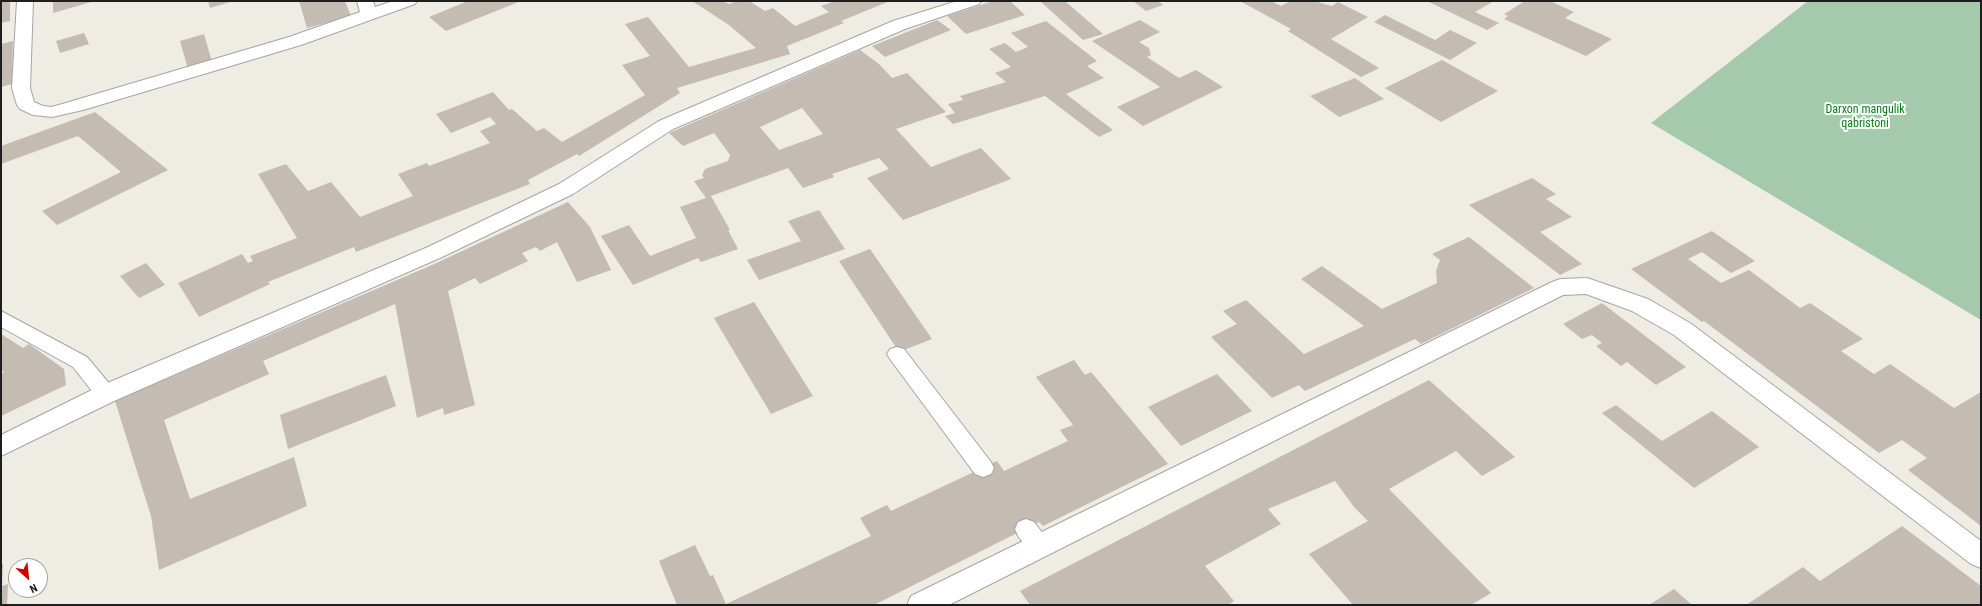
<!DOCTYPE html>
<style>
body{margin:0}
#map{position:relative;width:1982px;height:606px;overflow:hidden;background:#efece4;font-family:"Roboto Condensed",sans-serif}
canvas{display:block}
.frame{position:absolute;inset:0;border:2px solid #1e1e1e;pointer-events:none}
.north{position:absolute;left:8px;top:558px;width:40px;height:40px;box-sizing:border-box;background:#fff;border:1px solid #a5a5a5;border-radius:50%;rotate:153deg;font-size:11px;font-weight:700;line-height:16px;text-align:center;color:#1e1e1e}
.north::after{content:'';display:block;margin:auto;width:14px;height:18px;background:#cc0700;clip-path:polygon(50% 0,100% 100%,50% 72%,0 100%)}
</style>
<div id="map">
<canvas width="1982" height="606"></canvas>
<div class="frame"></div>
<div class="north">N</div>
</div>
<script>
const g = document.querySelector('canvas').getContext('2d');
g.lineJoin = 'round';
function fillPath(path, color) {
  g.fillStyle = color;
  g.fill(path, 'evenodd');
}
function toPath(rows) {
  const path = new Path2D();
  for (const r of rows) {
    path.moveTo(r[0], r[1]);
    for (let i = 2; i < r.length; i += 2) path.lineTo(r[i], r[i + 1]);
  }
  return path;
}
function strokePath(path, color, width, dash) {
  g.strokeStyle = color;
  g.lineWidth = width;
  g.lineCap = dash ? 'butt' : 'round';
  g.setLineDash(dash || []);
  g.stroke(path);
}
function drawText(font, color, halo, rows, align = 'center') {
  g.font = font + ' "Roboto Condensed",sans-serif';
  g.lineWidth = 4;
  g.setLineDash([]);
  g.textBaseline = 'middle';
  g.strokeStyle = halo;
  g.fillStyle = color;
  for (const [text, x, y, turn = 0] of rows) {
    g.save();
    g.translate(x, y);
    g.rotate((+turn || 0) * Math.PI / 180);
    g.textAlign = isNaN(turn) ? turn : align;
    if (halo) g.strokeText(text, 0, 0);
    g.fillText(text, 0, 0);
    g.restore();
  }
}
const cemetery = toPath([
 [1808,1,1981,1,1981,320,1651,123]
]);
const building = toPath([
 [1,1,10,1,10,21,1,23],
 [53,1,95,1,53,13],
 [208,1,234,1,210,8],
 [299,1,345,1,351,16,307,28],
 [468,1,521,1,446,31,429,17],
 [692,1,722,1,729,4,736,1,749,1,765,11,773,8,795,26,829,12,821,6,835,1,890,1,841,21,844,23,787,46,790,54,677,88,680,93,579,156,577,154,528,180,530,184,356,252,354,247,268,282,270,284,199,317,178,283,242,254,248,263,253,261,250,256,297,238,258,174,286,164,308,191,331,182,360,217,413,196,398,174,427,163,429,166,490,143,480,131,496,124,490,117,451,133,436,114,493,92,509,110,512,109,537,131,544,128,562,142,645,95,622,65,650,56,625,24,648,17,689,67,756,48,729,25],
 [993,1,1010,1,1025,15,966,34,947,16],
 [1040,1,1065,1,1103,34,1083,40],
 [1133,1,1158,1,1163,5,1146,11],
 [1240,1,1271,1,1281,6,1291,1,1314,1,1332,6,1338,2,1368,17,1331,39,1379,68,1361,77,1288,31,1291,29],
 [1427,1,1494,1,1475,12,1499,23,1487,30],
 [1525,1,1550,1,1574,12,1565,18,1612,39,1586,56,1504,19,1508,16,1504,14],
 [1385,15,1435,40,1450,30,1477,43,1450,60,1374,22],
 [937,20,951,30,885,57,872,46],
 [1140,20,1160,32,1139,42,1149,48,1151,55,1147,57,1179,78,1196,70,1223,87,1143,126,1117,107,1160,87,1092,41],
 [1046,21,1097,61,1087,66,1104,78,1066,94,1113,130,1099,137,1045,96,953,124,945,116,955,113,948,104,963,100,960,96,1006,82,995,73,1011,67,989,49,1005,43,1016,52,1028,47,1011,33],
 [84,33,89,44,60,53,56,41],
 [204,34,212,62,188,69,180,41],
 [13,41,12,84,1,87,1,44],
 [860,50,879,64,892,78,907,73,946,112,896,129,931,167,981,148,1011,179,903,220,867,178,889,169,879,158,832,174,834,177,803,188,788,168,711,196,730,230,728,230,738,249,701,262,698,258,633,285,601,236,629,225,650,256,696,238,680,207,706,198,694,181,704,178,702,175,705,169,728,161,730,155,714,133,683,146,669,133],
 [802,108,823,134,779,150,760,127],
 [1442,60,1498,91,1441,122,1385,88],
 [1355,78,1384,99,1339,117,1310,96],
 [95,112,168,170,57,225,42,211,121,172,78,136,1,164,1,146],
 [1532,178,1556,194,1546,199,1572,217,1540,232,1582,264,1560,275,1469,205],
 [568,202,590,227,611,270,577,282,557,242,540,251,536,247,522,253,528,261,480,284,475,278,448,291,475,405,444,415,443,408,417,418,395,304,263,361,269,374,164,420,190,499,294,457,307,506,159,570,151,516,115,401,432,265],
 [819,210,845,249,759,280,747,260,801,241,788,221],
 [1712,231,1755,261,1731,273,1702,252,1688,259,1721,283,1749,270,1800,308,1810,303,1863,339,1841,351,1874,374,1890,364,1954,408,1981,392,1981,526,1908,470,1927,458,1902,440,1879,453,1704,321,1702,322,1631,269],
 [1469,237,1534,288,1421,344,1415,339,1305,391,1299,385,1272,398,1211,337,1237,324,1223,311,1246,300,1304,354,1364,326,1301,279,1322,266,1382,309,1437,283,1436,271,1440,260,1432,254],
 [870,249,932,339,899,352,839,261],
 [146,263,165,285,139,298,120,276],
 [754,302,813,396,771,414,714,318],
 [1602,303,1686,367,1656,385,1627,362,1621,366,1596,346,1602,343,1592,335,1582,339,1563,324],
 [1,334,23,348,29,344,64,369,66,385,1,416,1,374,4,372,1,370],
 [1074,360,1085,375,1091,372,1168,464,1043,526,1039,522,874,605,677,605,659,561,695,545,710,576,713,575,726,604,871,536,860,518,887,505,891,511,997,461,1004,471,1068,441,1060,430,1073,425,1036,377],
 [1217,374,1252,411,1181,446,1148,407],
 [386,375,396,406,288,449,280,415],
 [1429,380,1515,457,1482,476,1456,451,1389,489,1491,593,1471,605,1353,605,1309,554,1368,521,1354,507,1335,481,1268,509,1281,524,1205,566,1234,601,1228,605,1030,605,1020,591],
 [1616,405,1662,441,1712,411,1759,447,1694,488,1602,413],
 [1902,526,1981,586,1981,603,1978,605,1746,605,1803,567,1820,581],
 [1,564,3,564,2,586,8,584,7,605,1,605],
 [1674,589,1692,605,1649,605]
]);
const service = toPath([
 [1,311,87,357,113,388,116,394,113,400,106,402,99,400,73,367,1,327,1,311],
 [897,347,904,349,991,462,994,468,991,474,983,477,975,474,890,359,887,354,890,349,897,347],
 [1026,519,1034,522,1047,539,1051,546,1047,553,1039,556,1031,553,1018,536,1015,529,1018,522,1026,519]
]);
const minor = toPath([
 [17,1,33,1,30,88,34,102,43,106,52,107,289,37,360,12,357,1,373,1,375,7,393,1,417,1,415,4,301,45,83,110,52,117,33,115,20,109,17,105,12,88,17,1],
 [1587,278,1648,299,1690,323,1981,541,1981,568,1971,564,1674,335,1632,311,1586,294,1563,295,949,605,907,605,911,596,1552,282,1560,279,1587,278]
]);
const tertiary = toPath([
 [957,1,981,1,979,4,905,29,673,129,573,194,442,257,114,401,1,456,1,435,98,387,428,247,559,184,659,121,893,21,957,1]
]);
const parkNames = [
 ["Darxon mangulik",1865,110],
 ["qabristoni",1865,124]
];
fillPath(cemetery, '#a4c9ab');
fillPath(building, '#c4bbb3');
strokePath(service, '#a5a5a5', 2);
strokePath(minor, '#a5a5a5', 2);
strokePath(tertiary, '#a5a5a5', 2);
fillPath(service, '#fff');
fillPath(minor, '#fff');
fillPath(tertiary, '#fff');
drawText('12px', '#088016', '#fff', parkNames);
</script>
